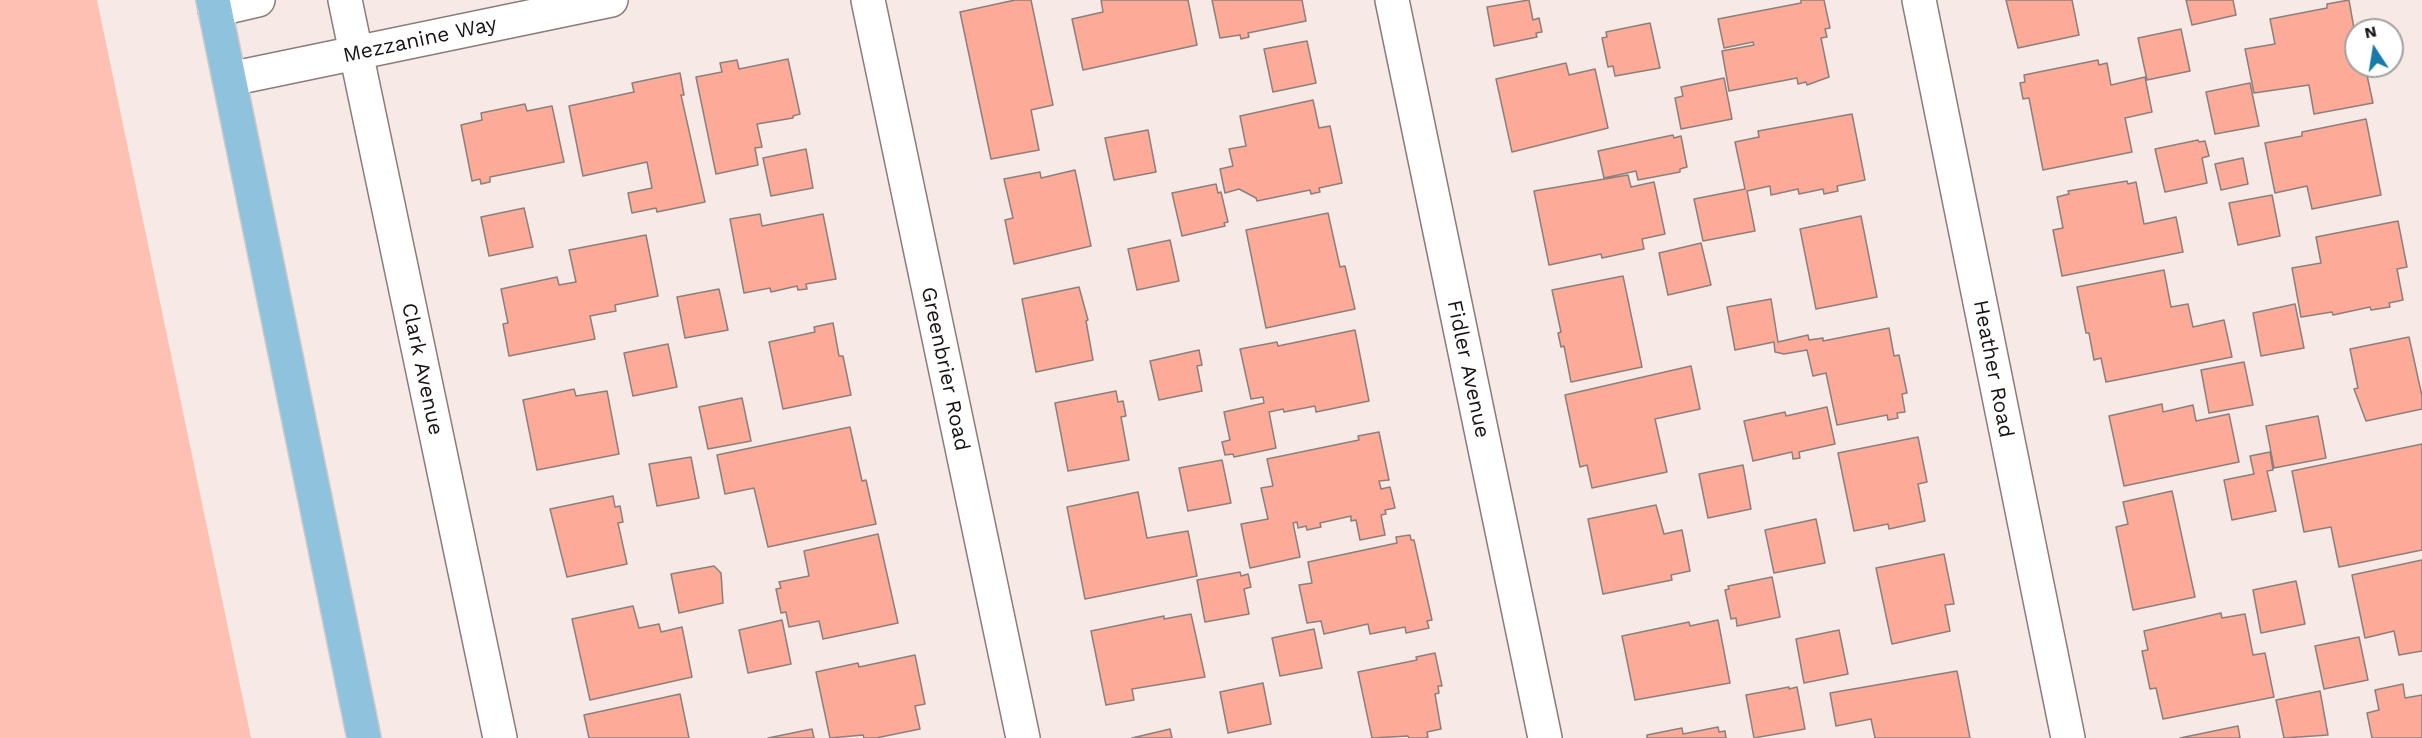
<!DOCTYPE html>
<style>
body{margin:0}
#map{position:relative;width:2422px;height:738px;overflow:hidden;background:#f7e9e5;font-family:"Work Sans",sans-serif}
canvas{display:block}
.north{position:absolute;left:2344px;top:18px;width:60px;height:60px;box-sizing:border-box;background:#fff;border:2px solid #a3a1a0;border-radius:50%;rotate:348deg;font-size:16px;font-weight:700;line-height:24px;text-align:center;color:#181312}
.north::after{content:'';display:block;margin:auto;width:21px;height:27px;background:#187ba7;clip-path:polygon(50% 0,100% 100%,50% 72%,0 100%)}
</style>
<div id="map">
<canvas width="2422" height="738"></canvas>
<div class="north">N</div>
</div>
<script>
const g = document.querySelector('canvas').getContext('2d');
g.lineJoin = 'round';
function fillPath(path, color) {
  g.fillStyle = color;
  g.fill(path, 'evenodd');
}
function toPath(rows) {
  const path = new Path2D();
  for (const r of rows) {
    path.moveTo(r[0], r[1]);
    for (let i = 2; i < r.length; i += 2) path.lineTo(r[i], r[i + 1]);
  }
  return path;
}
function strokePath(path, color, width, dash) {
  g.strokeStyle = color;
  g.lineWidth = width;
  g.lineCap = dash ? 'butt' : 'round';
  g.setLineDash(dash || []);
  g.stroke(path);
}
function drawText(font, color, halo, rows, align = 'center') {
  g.font = font + ' "Work Sans",sans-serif';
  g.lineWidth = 5;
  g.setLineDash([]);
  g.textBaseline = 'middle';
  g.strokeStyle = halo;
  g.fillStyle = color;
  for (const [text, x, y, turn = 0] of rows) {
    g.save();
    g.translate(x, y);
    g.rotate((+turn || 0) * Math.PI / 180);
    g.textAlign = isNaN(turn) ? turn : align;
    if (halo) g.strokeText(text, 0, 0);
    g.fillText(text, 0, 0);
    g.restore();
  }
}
const green = toPath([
 [0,0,97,0,251,738,0,738]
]);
const building = toPath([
 [1015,0,1031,0,1053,105,1031,110,1039,150,991,159,960,12,1015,0],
 [1101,0,1188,0,1197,45,1083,70,1072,19,1103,12,1101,0],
 [1212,0,1302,0,1306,21,1248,33,1249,37,1241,39,1240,35,1220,38,1212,0],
 [1529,0,1533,20,1539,18,1542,32,1536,33,1537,37,1494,46,1487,7,1529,0],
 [1801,0,1824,0,1830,28,1825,29,1827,37,1821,38,1829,77,1807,85,1806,82,1798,84,1797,78,1729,91,1722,51,1754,45,1753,42,1724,48,1718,19,1801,3,1801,0],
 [2006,0,2072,0,2079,35,2018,48,2006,0],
 [2186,0,2233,0,2236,15,2192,25,2186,0],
 [2349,0,2356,40,2356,66,2365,66,2373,103,2314,114,2309,85,2254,93,2245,49,2275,44,2270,19,2327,8,2327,4,2349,0],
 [1650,23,1660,68,1615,76,1613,66,1608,67,1602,38,1607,37,1606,32,1650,23],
 [2181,29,2190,71,2147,80,2138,38,2181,29],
 [1307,41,1316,83,1273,92,1264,49,1307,41],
 [788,59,800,114,793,116,793,118,757,124,762,147,755,148,758,165,716,174,696,77,722,72,720,63,737,60,739,69,788,59],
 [2098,60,2099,65,2107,63,2111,85,2145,77,2152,112,2125,118,2132,152,2043,170,2029,98,2023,99,2020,83,2025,82,2024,75,2098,60],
 [1566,63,1569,75,1595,69,1608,128,1512,152,1496,79,1566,63],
 [680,73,684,95,681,95,705,202,657,212,656,208,632,213,628,193,652,188,647,162,583,176,569,106,634,92,632,83,680,73],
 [1724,78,1732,119,1681,129,1675,98,1683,96,1681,87,1724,78],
 [2250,83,2259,126,2215,134,2206,92,2250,83],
 [1313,100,1319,128,1330,126,1342,183,1319,188,1320,192,1311,194,1310,190,1257,201,1256,198,1239,189,1225,193,1220,169,1233,166,1229,149,1246,146,1240,116,1313,100],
 [525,104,527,111,552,106,564,162,490,177,490,182,481,184,480,179,472,181,461,125,482,120,481,113,525,104],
 [1852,114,1865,180,1837,186,1838,191,1824,194,1823,189,1799,194,1798,189,1771,195,1770,186,1747,191,1755,231,1703,241,1694,199,1745,189,1735,142,1759,137,1758,131,1852,114],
 [2366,119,2381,195,2312,209,2307,186,2275,193,2265,143,2302,136,2302,132,2366,119],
 [1148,130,1156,172,1114,180,1105,138,1148,130],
 [1673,135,1674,138,1681,136,1687,167,1680,169,1680,172,1638,180,1636,171,1604,178,1598,151,1673,135],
 [2198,140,2199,142,2205,141,2209,156,2202,158,2207,183,2165,192,2155,149,2198,140],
 [806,149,813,188,771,196,763,158,806,149],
 [2243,158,2248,184,2221,190,2215,164,2243,158],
 [1075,170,1091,246,1014,264,1005,220,1013,218,1004,179,1040,172,1041,178,1075,170],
 [1628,175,1631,187,1654,182,1665,234,1642,239,1644,249,1602,258,1601,254,1549,265,1534,191,1628,175],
 [2127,181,2128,184,2136,182,2144,224,2176,217,2183,252,2062,276,2053,230,2063,228,2057,197,2069,194,2068,191,2127,181],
 [1216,184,1218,193,1221,192,1228,222,1224,223,1225,226,1182,236,1172,193,1216,184],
 [2272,195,2280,236,2238,245,2229,203,2272,195],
 [524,208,533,247,489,256,481,217,524,208],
 [1328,213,1340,267,1345,266,1355,309,1266,328,1246,230,1328,213],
 [760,214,762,226,823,214,836,279,806,284,807,289,798,290,797,286,771,292,770,288,744,293,730,219,760,214],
 [1861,216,1877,297,1816,309,1800,229,1861,216],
 [2398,221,2407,267,2397,269,2403,300,2389,303,2390,307,2371,310,2370,307,2333,315,2332,312,2301,317,2292,268,2321,263,2316,237,2398,221],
 [646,235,658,296,615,305,616,311,590,316,595,339,509,356,503,324,508,323,501,289,557,277,559,285,576,282,569,250,646,235],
 [1170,240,1179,281,1137,290,1128,249,1170,240],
 [1701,243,1711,285,1668,295,1659,253,1701,243],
 [2164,270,2171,307,2188,304,2193,327,2224,320,2232,357,2106,382,2101,358,2094,360,2089,333,2086,333,2077,287,2164,270],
 [1623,276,1642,367,1571,382,1564,346,1561,347,1558,333,1561,332,1552,290,1623,276],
 [1079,287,1088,320,1086,321,1093,360,1036,372,1022,299,1079,287],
 [719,289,728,330,685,338,677,297,719,289],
 [1771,299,1778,342,1808,335,1809,340,1823,338,1823,341,1889,328,1894,356,1899,355,1907,393,1902,394,1905,412,1897,413,1898,418,1888,420,1887,415,1837,425,1826,373,1813,376,1807,350,1784,354,1775,352,1774,342,1735,350,1727,307,1771,299],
 [2295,304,2304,348,2261,356,2253,313,2295,304],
 [833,323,839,356,843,356,851,395,783,409,769,342,815,332,814,327,833,323],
 [1355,330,1369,401,1316,412,1315,406,1284,412,1283,409,1269,412,1276,448,1234,457,1233,454,1225,455,1222,442,1230,440,1224,412,1264,403,1263,397,1251,399,1240,349,1277,342,1278,346,1355,330],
 [2409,337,2422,396,2422,409,2366,421,2354,389,2358,388,2350,349,2409,337],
 [668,344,677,387,633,396,624,353,668,344],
 [1199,350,1202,365,1197,366,1202,391,1159,400,1150,361,1199,350],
 [2244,362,2253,405,2209,413,2201,370,2244,362],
 [1691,366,1700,409,1655,419,1667,472,1592,488,1587,465,1580,467,1565,395,1691,366],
 [574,389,576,396,607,391,619,454,537,470,523,400,574,389],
 [1116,391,1118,402,1123,401,1126,416,1121,417,1129,460,1068,471,1055,403,1116,391],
 [742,398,751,441,708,449,699,407,742,398],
 [2162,404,2163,412,2193,405,2196,421,2229,414,2239,462,2124,486,2109,416,2162,404],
 [1827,407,1835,444,1799,452,1800,458,1793,459,1792,452,1753,461,1744,421,1785,412,1786,416,1827,407],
 [2318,416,2326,458,2274,468,2266,426,2318,416],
 [850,427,862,481,866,480,876,524,768,547,754,488,725,494,717,455,850,427],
 [1379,432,1389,480,1379,481,1381,489,1390,487,1395,508,1385,510,1386,514,1381,515,1385,535,1360,540,1356,520,1351,521,1351,516,1320,523,1321,527,1307,530,1306,526,1298,528,1297,522,1293,523,1300,557,1250,568,1241,524,1268,519,1261,488,1273,486,1267,459,1359,440,1358,436,1379,432],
 [1918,437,1927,482,1918,484,1925,521,1889,529,1888,524,1854,531,1838,453,1918,437],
 [2422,444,2422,550,2339,567,2331,527,2304,532,2292,471,2422,444],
 [2270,452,2273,470,2267,471,2276,511,2232,520,2224,480,2254,474,2250,456,2270,452],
 [691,457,699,498,657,506,649,464,691,457],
 [1222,460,1231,503,1188,511,1179,468,1222,460],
 [1743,465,1751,509,1708,518,1699,474,1743,465],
 [2172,491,2195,597,2133,610,2116,527,2128,524,2123,502,2172,491],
 [1138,492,1147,538,1188,531,1197,576,1085,599,1067,507,1138,492],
 [613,496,615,507,620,506,623,522,618,523,627,564,567,577,550,509,613,496],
 [1656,505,1664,534,1682,530,1690,571,1671,575,1672,580,1603,594,1588,519,1656,505],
 [1816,519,1825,563,1774,573,1765,530,1816,519],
 [878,534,898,623,823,639,819,621,789,627,786,612,781,613,776,589,781,588,779,582,809,576,804,551,878,534],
 [1410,535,1411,540,1414,540,1432,620,1427,621,1429,628,1406,633,1405,627,1370,634,1368,624,1324,634,1321,621,1307,623,1299,585,1312,583,1308,562,1397,543,1396,537,1410,535],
 [1944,554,1954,604,1945,605,1950,631,1892,644,1876,568,1944,554],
 [2422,560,2422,651,2399,655,2394,631,2365,638,2352,575,2422,560],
 [714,566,721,573,723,603,679,613,671,574,714,566],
 [1240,572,1241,576,1248,574,1251,587,1244,589,1249,614,1205,622,1197,580,1240,572],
 [1772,577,1780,617,1737,626,1736,618,1731,619,1725,590,1729,589,1728,586,1772,577],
 [2296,581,2305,624,2261,633,2253,590,2296,581],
 [633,606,639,628,659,624,661,632,682,627,692,677,590,700,572,619,633,606],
 [2221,613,2222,618,2245,614,2253,655,2265,653,2274,697,2163,719,2156,688,2150,689,2142,651,2148,650,2144,631,2221,613],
 [1191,614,1205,677,1132,689,1134,700,1106,705,1091,631,1164,616,1164,619,1191,614],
 [782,620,791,664,748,673,739,630,782,620],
 [1718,620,1730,683,1635,700,1622,636,1689,622,1690,626,1718,620],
 [1314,629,1322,668,1280,676,1272,638,1314,629],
 [1839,630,1848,674,1804,683,1796,639,1839,630],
 [2359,637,2368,680,2324,689,2315,646,2359,637],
 [1435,653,1442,686,1438,686,1439,693,1435,694,1441,729,1427,732,1428,737,1425,738,1409,738,1408,736,1372,738,1358,672,1417,660,1416,657,1435,653],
 [915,655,925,704,915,706,920,729,876,738,864,738,863,735,830,738,816,672,858,663,859,667,915,655],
 [1957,671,1970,738,1875,738,1871,719,1836,726,1830,693,1957,671],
 [1263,683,1271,724,1228,733,1220,692,1263,683],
 [2403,684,2405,698,2422,695,2422,738,2372,738,2367,713,2379,710,2375,690,2403,684],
 [1789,687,1789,689,1797,687,1805,729,1754,738,1746,695,1789,687],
 [2320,691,2328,735,2284,738,2276,700,2320,691],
 [680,694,689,738,589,738,584,715,680,694],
 [2238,726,2240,738,2180,738,2238,726],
 [1718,727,1719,732,1725,731,1726,738,1647,738,1647,735,1682,728,1683,734,1718,727],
 [812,729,814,738,768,738,812,729],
 [1170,729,1172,738,1132,738,1170,729]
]);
const minor = toPath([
 [345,0,500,738],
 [868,0,1023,738],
 [1392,0,1545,738],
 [1919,0,2068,738],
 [215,10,258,0],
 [230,79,611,0]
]);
const major = toPath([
 [213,0,364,738]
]);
const streetNames = [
 ["Mezzanine Way",420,40,-12],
 ["Clark Avenue",422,369,78],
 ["Greenbrier Road",945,369,78],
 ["Fidler Avenue",1468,369,78],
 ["Heather Road",1993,369,79]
];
fillPath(green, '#fdc0b2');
fillPath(building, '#fdaa98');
strokePath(building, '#8c7f7c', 1.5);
strokePath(minor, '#897c7a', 36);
strokePath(major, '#cccbcb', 36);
strokePath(minor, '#fff', 33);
strokePath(major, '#8fc2dc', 33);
drawText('21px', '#181312', '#fff', streetNames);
</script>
